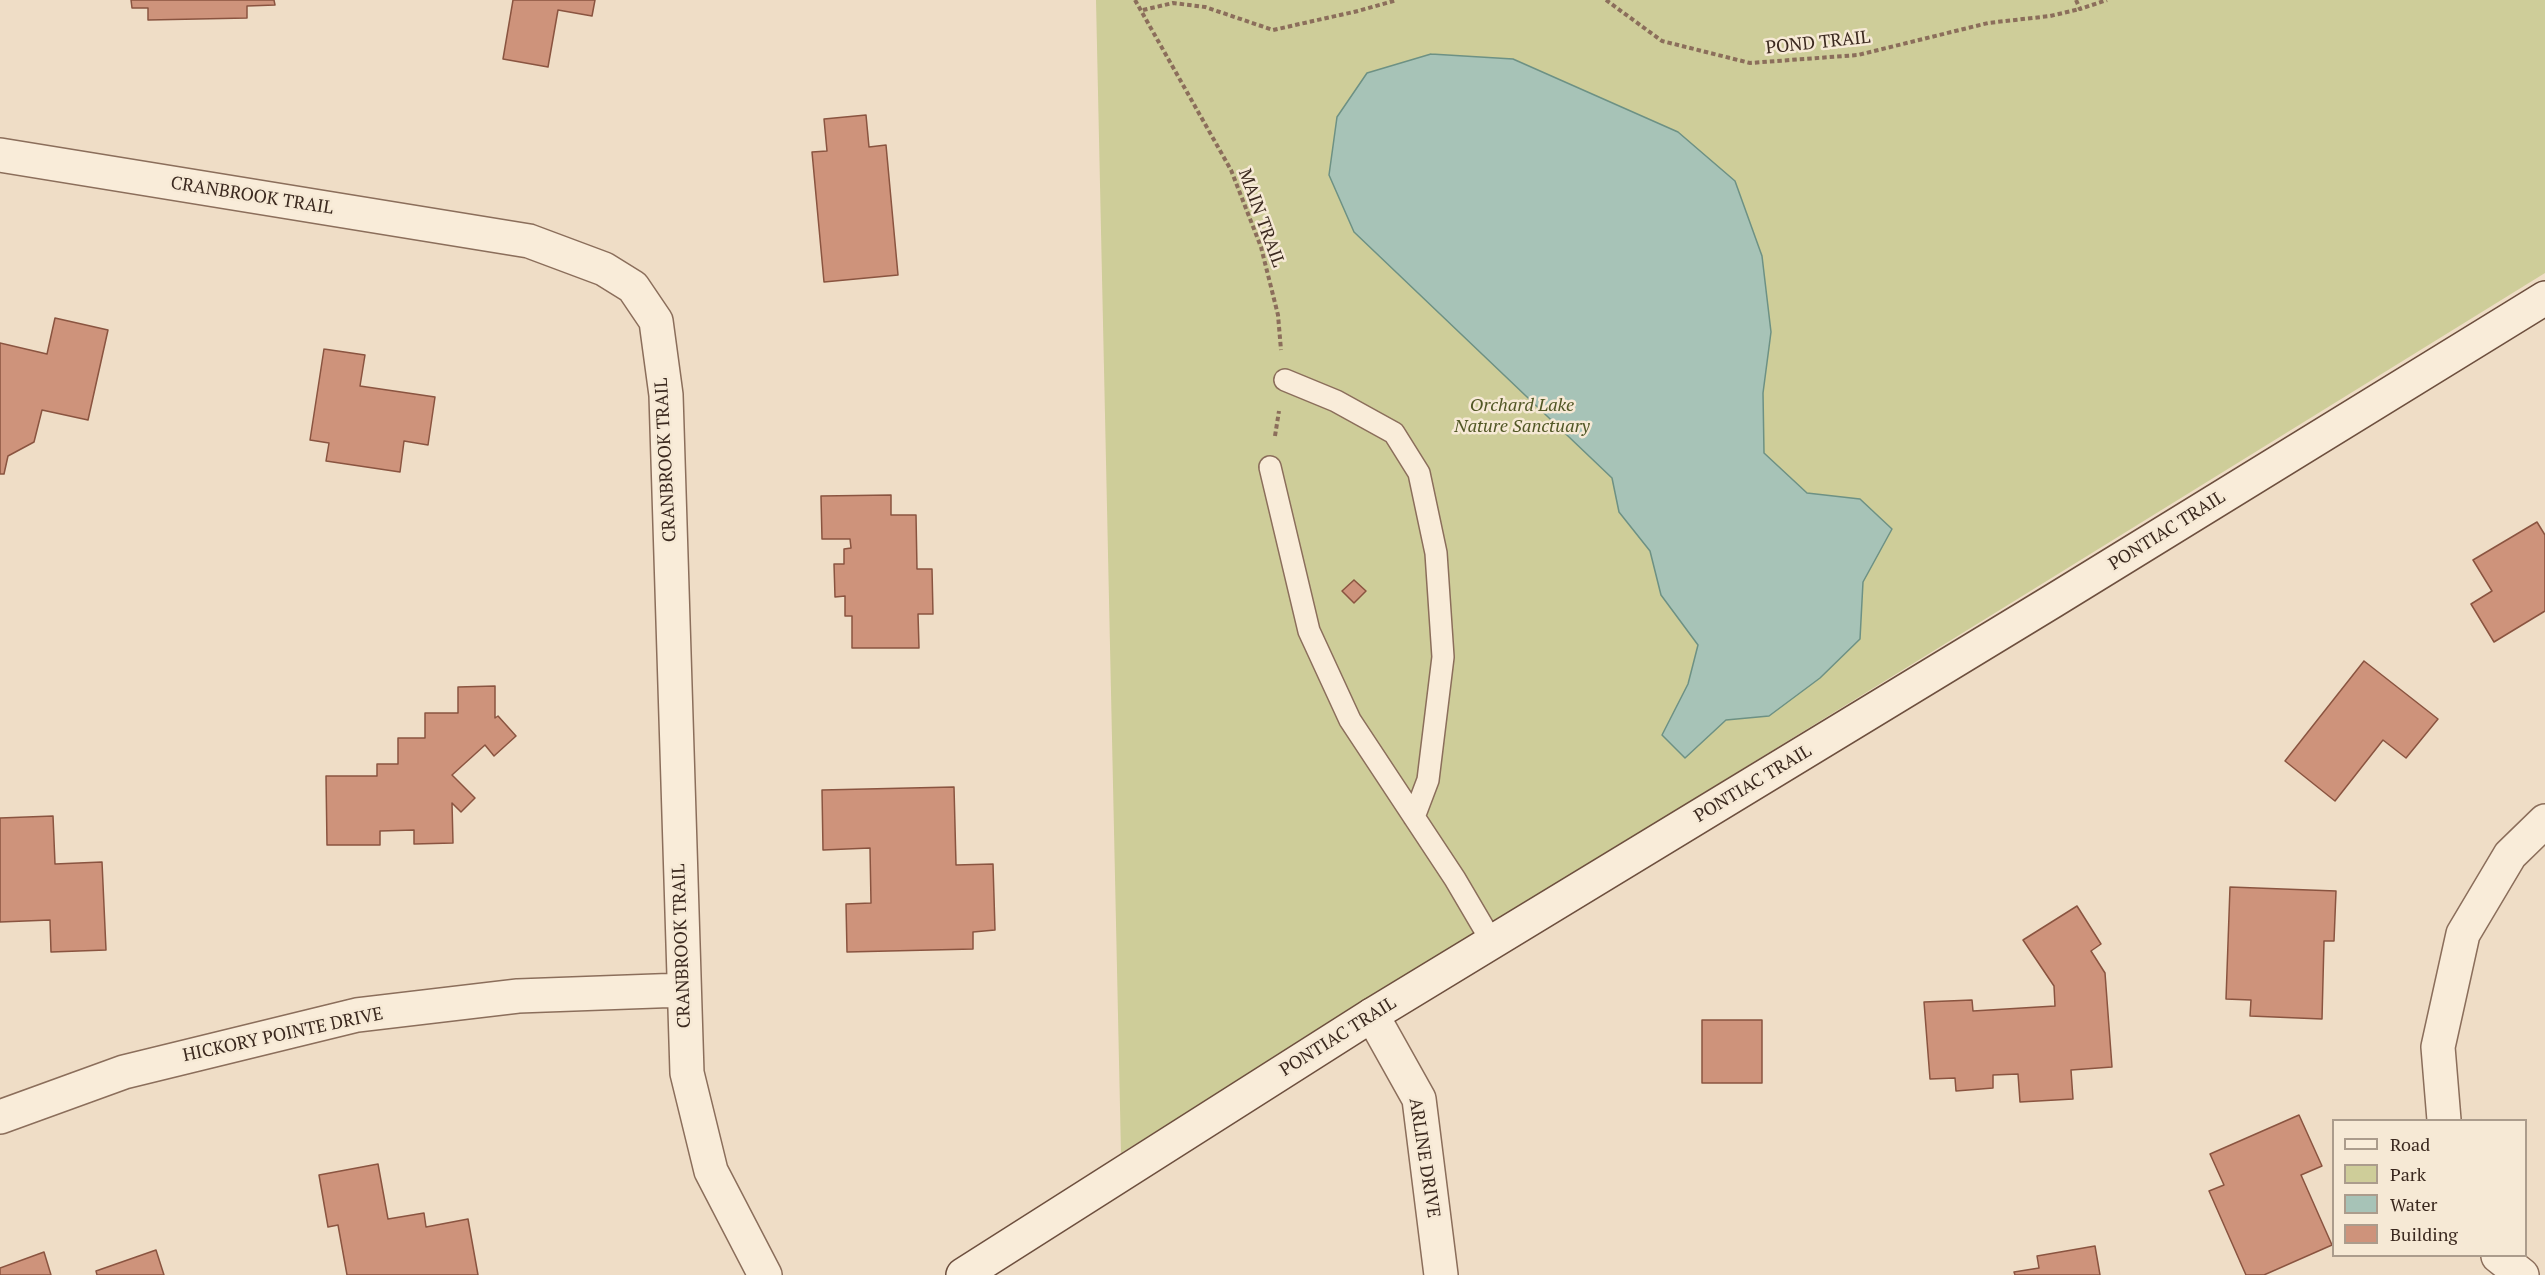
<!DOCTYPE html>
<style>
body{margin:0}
#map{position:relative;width:2545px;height:1275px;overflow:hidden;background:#efddc6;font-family:"PT Serif",serif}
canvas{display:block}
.legend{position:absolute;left:2332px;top:1119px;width:195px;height:138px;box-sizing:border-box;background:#f6e9d5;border:2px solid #ab9c8c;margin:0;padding:8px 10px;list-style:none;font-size:18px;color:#3b291f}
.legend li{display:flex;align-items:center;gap:12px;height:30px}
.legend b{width:30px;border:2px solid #ab9c8c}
</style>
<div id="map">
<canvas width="2545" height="1275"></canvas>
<ul class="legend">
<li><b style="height:8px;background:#f9ecd9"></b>Road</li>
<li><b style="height:16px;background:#cecd99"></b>Park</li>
<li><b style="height:16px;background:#a7c3b7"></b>Water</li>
<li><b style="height:16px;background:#ce937b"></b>Building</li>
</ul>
</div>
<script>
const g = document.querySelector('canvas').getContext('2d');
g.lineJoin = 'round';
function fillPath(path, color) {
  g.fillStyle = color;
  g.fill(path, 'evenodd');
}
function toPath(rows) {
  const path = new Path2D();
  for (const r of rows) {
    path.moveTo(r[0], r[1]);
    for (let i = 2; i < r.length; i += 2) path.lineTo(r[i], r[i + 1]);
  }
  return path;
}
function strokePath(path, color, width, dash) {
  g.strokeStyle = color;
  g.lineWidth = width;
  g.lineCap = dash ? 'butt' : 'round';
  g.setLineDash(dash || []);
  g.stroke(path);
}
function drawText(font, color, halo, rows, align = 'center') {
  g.font = font + ' "PT Serif",serif';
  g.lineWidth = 5;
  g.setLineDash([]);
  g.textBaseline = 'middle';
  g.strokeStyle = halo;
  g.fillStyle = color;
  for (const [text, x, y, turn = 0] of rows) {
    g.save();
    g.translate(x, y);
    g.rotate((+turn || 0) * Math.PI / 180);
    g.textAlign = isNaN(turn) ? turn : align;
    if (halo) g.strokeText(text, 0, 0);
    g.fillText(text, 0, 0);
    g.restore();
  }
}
const green = toPath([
 [1096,0,2545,0,2545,273,1121,1153]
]);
const water = toPath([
 [1431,54,1513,59,1678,132,1735,181,1762,256,1771,332,1763,393,1764,453,1807,493,1860,499,1892,529,1863,582,1860,639,1820,678,1769,716,1726,720,1685,758,1662,735,1688,684,1698,645,1661,595,1650,551,1619,512,1612,478,1354,232,1329,175,1337,117,1367,73,1431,54]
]);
const building = toPath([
 [131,0,274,0,275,5,247,6,247,18,148,20,148,8,132,8,131,0],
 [513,0,595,0,592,16,558,10,548,67,503,59,513,0],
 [866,115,869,147,886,145,898,275,824,282,812,152,827,151,824,119,866,115],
 [55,318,108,330,88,420,42,410,34,442,8,456,4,474,0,474,0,343,47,354,55,318],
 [324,349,365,355,360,386,435,397,428,445,404,441,400,472,326,461,329,443,310,440,324,349],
 [891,495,891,515,916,515,917,569,932,569,933,614,918,614,919,648,852,648,852,616,845,616,845,596,835,597,834,564,844,564,844,549,851,548,850,539,822,539,821,496,891,495],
 [2537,522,2545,535,2545,611,2494,642,2471,604,2492,591,2473,560,2537,522],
 [1354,580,1366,591,1354,603,1342,591,1354,580],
 [2364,661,2438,719,2406,758,2383,740,2335,801,2285,761,2364,661],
 [495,686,495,718,498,716,516,736,494,756,485,745,452,775,475,798,461,812,452,803,453,843,414,844,414,830,380,831,380,845,327,845,326,776,377,776,377,764,398,764,398,738,425,738,425,713,458,713,458,687,495,686],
 [954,787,956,865,993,864,995,930,973,932,973,949,847,952,846,904,871,903,870,848,823,850,822,790,954,787],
 [53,816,55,864,102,862,106,950,51,952,50,920,0,922,0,818,53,816],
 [2230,887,2336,891,2334,941,2324,941,2322,1019,2250,1016,2251,1000,2226,999,2230,887],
 [2077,906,2101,944,2091,951,2105,973,2112,1067,2071,1070,2073,1099,2020,1102,2018,1074,1993,1075,1993,1088,1956,1091,1955,1078,1930,1079,1924,1002,1972,1000,1973,1011,2055,1006,2054,986,2023,940,2077,906],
 [1702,1020,1762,1020,1762,1083,1702,1083,1702,1020],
 [2299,1115,2322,1166,2301,1175,2332,1245,2264,1275,2246,1275,2209,1191,2224,1185,2210,1154,2299,1115],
 [378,1164,388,1219,424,1213,426,1227,468,1219,478,1275,347,1275,338,1225,328,1227,319,1175,378,1164],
 [2095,1246,2100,1275,2015,1275,2014,1272,2039,1268,2037,1256,2095,1246],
 [156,1250,164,1275,97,1275,96,1271,156,1250],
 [44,1252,51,1275,0,1275,0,1268,44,1252]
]);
const path = toPath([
 [1135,0,1231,170,1261,247,1278,315,1281,350],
 [1606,0,1662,41,1750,63,1858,55,1988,23,2050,16,2080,9],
 [2076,0,2080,9,2107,0],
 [1143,10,1173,3,1205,7,1273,30,1358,11,1397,0],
 [1275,436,1279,411]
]);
const lane = toPath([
 [1285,380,1336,401,1394,433,1419,473,1436,553,1443,657,1428,780,1414,817],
 [1270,467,1309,631,1350,720,1455,879,1492,942]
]);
const street = toPath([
 [0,155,529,241,604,269,633,287,656,321,666,395,687,1073,711,1171,765,1275],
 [1372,1015,1419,1099,1441,1275],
 [0,1117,124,1072,357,1015,518,996,683,990],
 [2444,1120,2438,1047,2463,934,2510,855,2545,821],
 [2498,1256,2522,1275]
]);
const secondary = toPath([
 [963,1275,1372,1015,2053,601,2545,298]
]);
const streetNames = [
 ["POND TRAIL",1818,43,-6],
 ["CRANBROOK TRAIL",252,196,9],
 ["MAIN TRAIL",1261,218,70],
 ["CRANBROOK TRAIL",666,460,-93],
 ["PONTIAC TRAIL",2167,531,-32],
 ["PONTIAC TRAIL",1753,784,-31],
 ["CRANBROOK TRAIL",682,946,-92],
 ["HICKORY POINTE DRIVE",283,1035,-12],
 ["PONTIAC TRAIL",1338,1037,-32],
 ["ARLINE DRIVE",1424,1158,81]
];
const parkNames = [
 ["Orchard Lake",1522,406],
 ["Nature Sanctuary",1522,427]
];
fillPath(green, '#cecd99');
fillPath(water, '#a7c3b7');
strokePath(water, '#6d9184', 1.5);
fillPath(building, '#ce937b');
strokePath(building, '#8a5440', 1.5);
strokePath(lane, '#8b6e5b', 24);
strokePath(street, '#8b6e5b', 36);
strokePath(secondary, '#6d4f3e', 36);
strokePath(path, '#8b6e5b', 4, [4.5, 3]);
strokePath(lane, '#f9ecd9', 21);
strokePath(street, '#f9ecd9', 33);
strokePath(secondary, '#f9ecd9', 33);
drawText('18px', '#3b291f', '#f6e9d5', streetNames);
drawText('italic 18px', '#515725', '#f6e9d5', parkNames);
</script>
